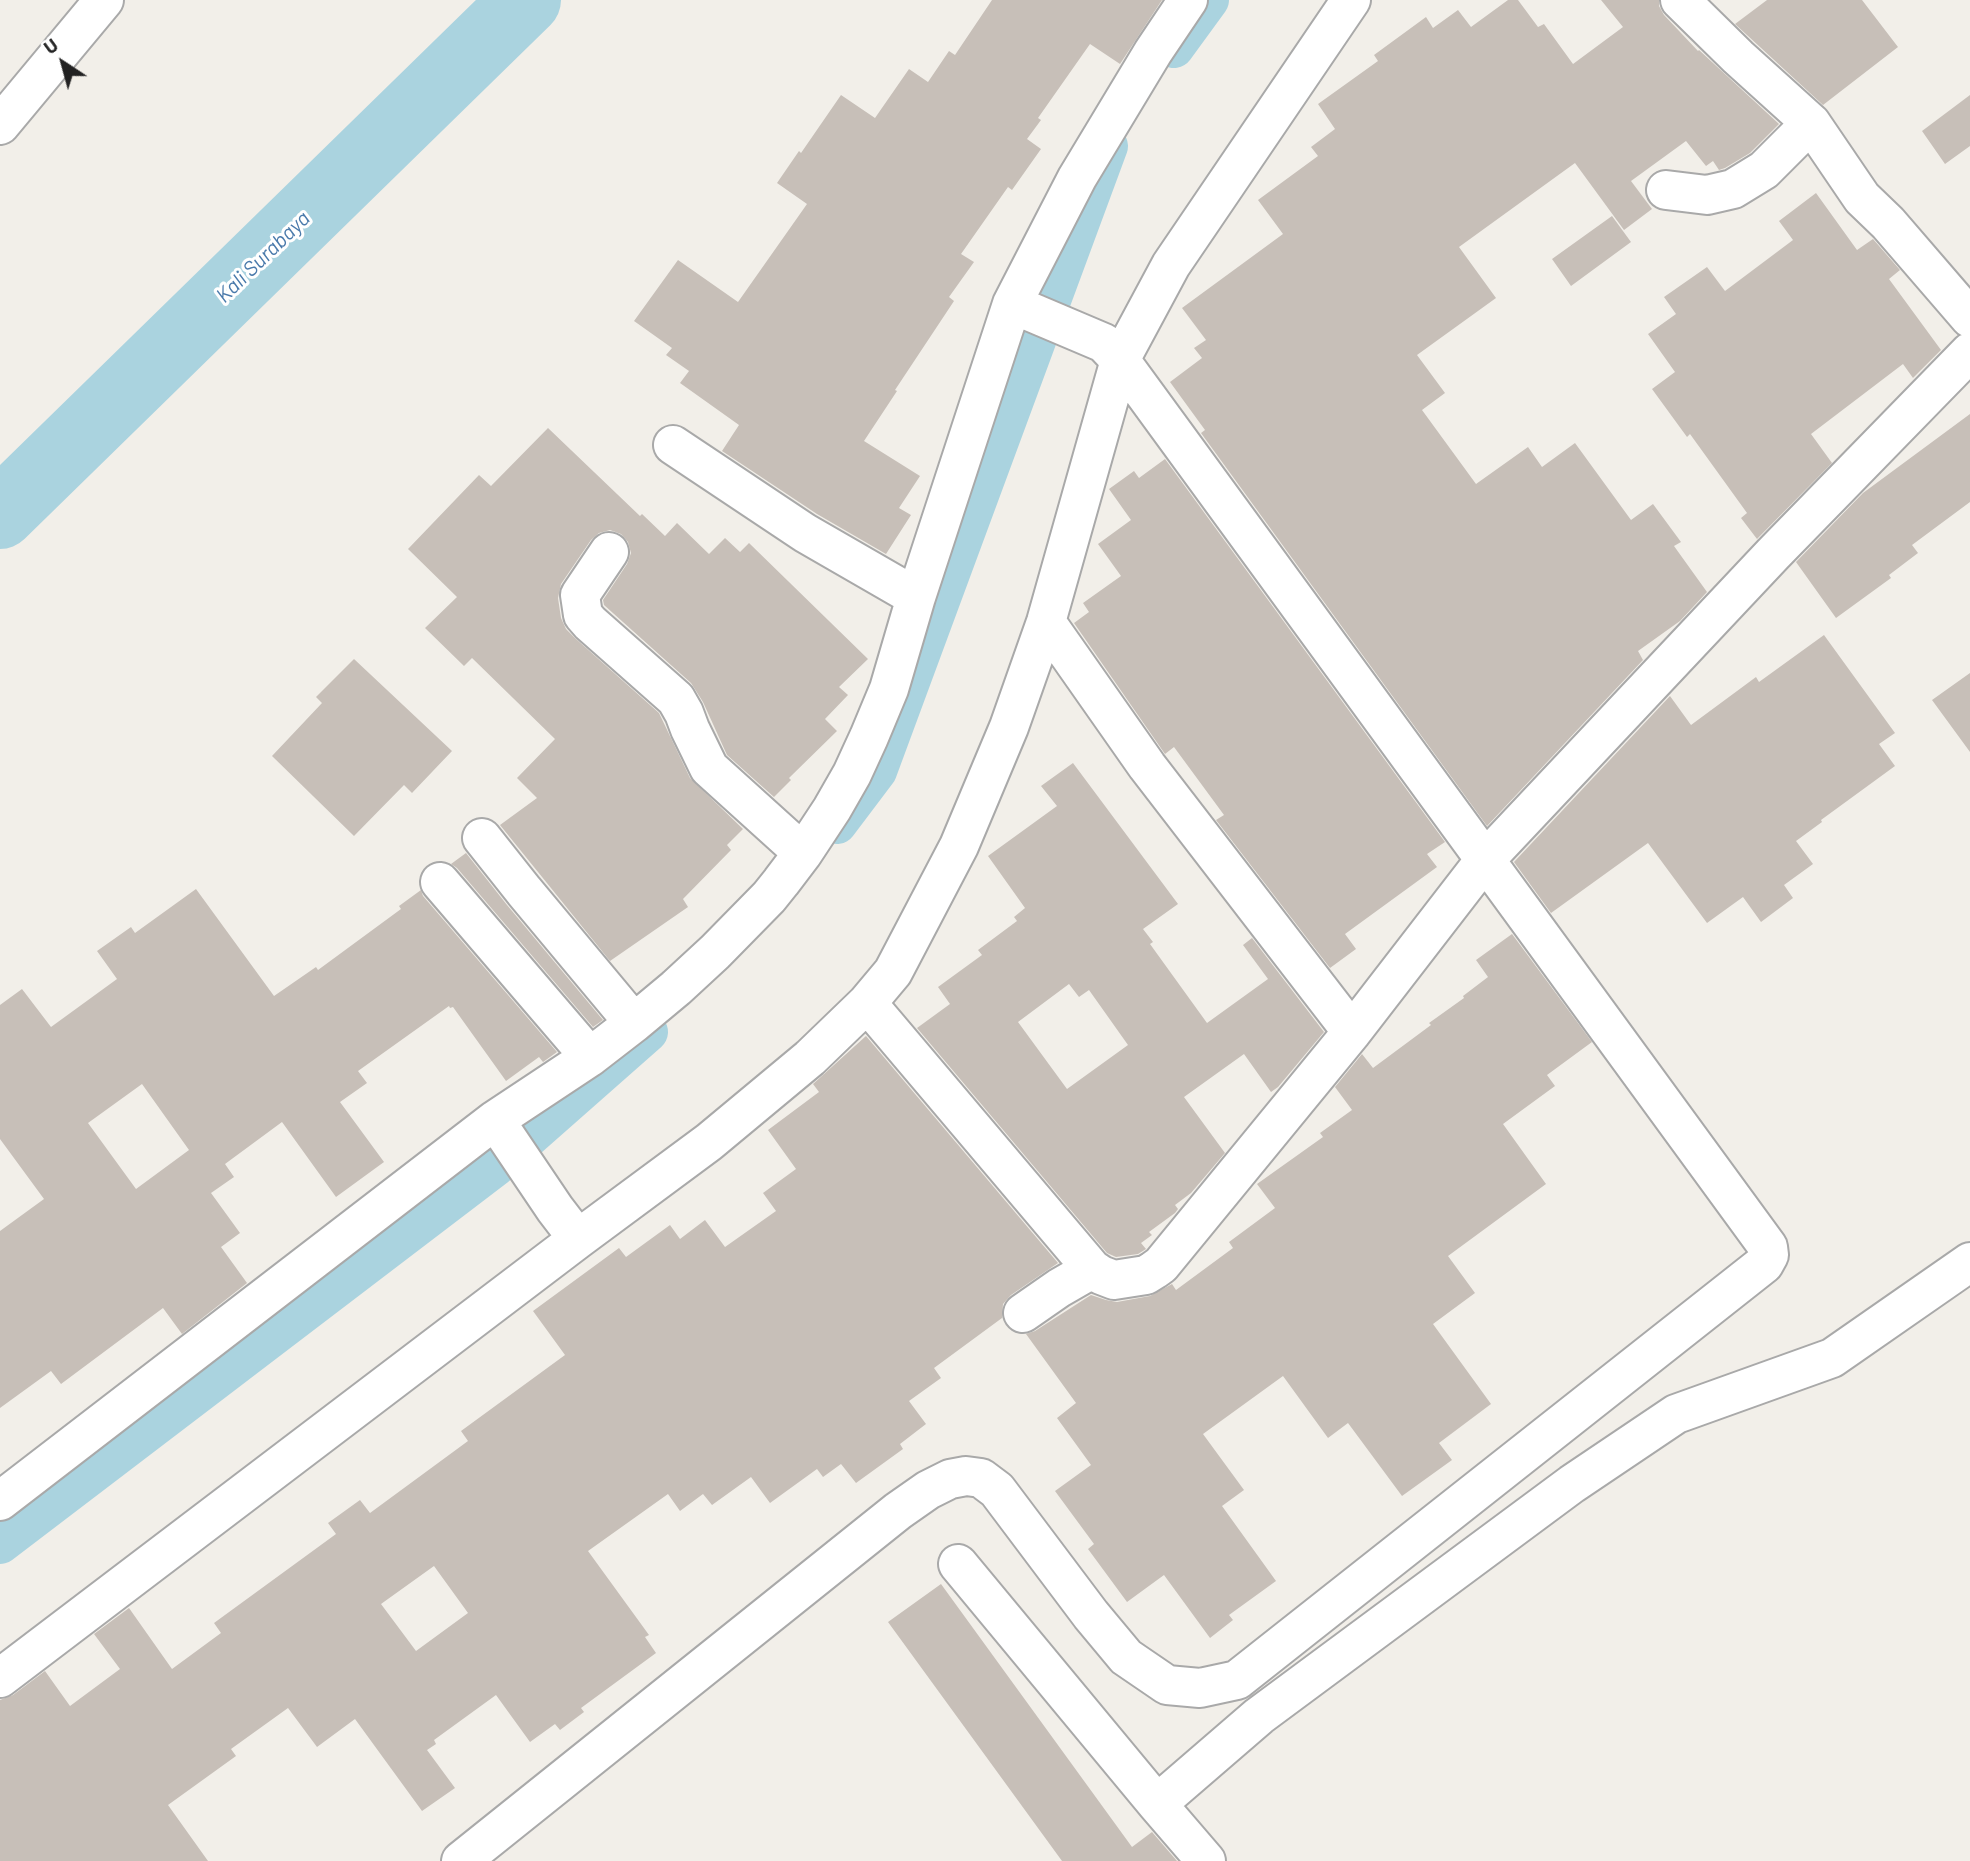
<!DOCTYPE html>
<style>
body{margin:0}
#map{position:relative;width:1970px;height:1861px;overflow:hidden;background:#f2efe9;font-family:Barlow,sans-serif}
canvas{display:block}
.north{position:absolute;left:28px;top:28px;width:70px;height:70px;-webkit-text-stroke:5px #fff;paint-order:stroke;rotate:324deg;font-size:19px;font-weight:700;line-height:28px;text-align:center;color:#222}
.north::after{content:'';display:block;margin:auto;width:24px;height:32px;background:#222;clip-path:polygon(50% 0,100% 100%,50% 72%,0 100%)}
</style>
<div id="map">
<canvas width="1970" height="1861"></canvas>
<div class="north">U</div>
</div>
<script>
const g = document.querySelector('canvas').getContext('2d');
g.lineJoin = 'round';
function toPath(rows) {
  const path = new Path2D();
  for (const r of rows) {
    path.moveTo(r[0], r[1]);
    for (let i = 2; i < r.length; i += 2) path.lineTo(r[i], r[i + 1]);
  }
  return path;
}
function strokePath(path, color, width, dash) {
  g.strokeStyle = color;
  g.lineWidth = width;
  g.lineCap = dash ? 'butt' : 'round';
  g.setLineDash(dash || []);
  g.stroke(path);
}
function fillPath(path, color) {
  g.fillStyle = color;
  g.fill(path, 'evenodd');
}
function drawText(font, color, halo, rows, align = 'center') {
  g.font = font + ' Barlow,sans-serif';
  g.lineWidth = 6;
  g.setLineDash([]);
  g.textBaseline = 'middle';
  g.strokeStyle = halo;
  g.fillStyle = color;
  for (const [text, x, y, turn = 0] of rows) {
    g.save();
    g.translate(x, y);
    g.rotate((+turn || 0) * Math.PI / 180);
    g.textAlign = isNaN(turn) ? turn : align;
    if (halo) g.strokeText(text, 0, 0);
    g.fillText(text, 0, 0);
    g.restore();
  }
}
const canal = toPath([
 [1174,48,1209,0],
 [837,824,877,771,1108,146],
 [0,1544,496,1166,648,1032]
]);
const river = toPath([
 [0,514,526,0]
]);
const building = toPath([
 [992,0,1162,0,1120,64,1090,44,1038,118,1041,120,1027,139,1041,149,1012,190,1008,187,961,254,974,262,949,297,954,301,895,390,897,391,864,441,920,476,899,508,911,515,886,554,817,514,722,451,739,425,680,383,689,371,666,355,672,348,634,321,678,260,738,302,807,204,777,183,799,151,801,153,841,95,875,118,909,69,928,82,949,51,955,55],
 [1508,0,1518,0,1538,27,1544,24,1573,64,1623,27,1601,0,1659,0,1659,6,1664,15,1698,51,1699,50,1779,124,1750,153,1725,168,1719,170,1713,161,1706,166,1686,141,1631,181,1652,209,1624,230,1575,163,1459,247,1496,298,1417,355,1445,393,1422,410,1476,484,1528,447,1542,467,1575,443,1631,520,1653,504,1681,542,1674,546,1707,592,1680,621,1638,651,1643,660,1487,826,1201,433,1205,430,1170,382,1202,358,1194,348,1206,340,1182,308,1283,234,1258,200,1318,156,1311,147,1335,129,1318,104,1378,61,1374,55,1426,17,1433,28,1458,10,1471,27],
 [1767,0,1862,0,1898,47,1823,105,1735,24],
 [1970,95,1970,146,1945,164,1922,131],
 [1816,193,1857,250,1873,239,1900,270,1889,279,1941,350,1913,378,1903,364,1811,434,1832,463,1757,539,1741,518,1747,513,1690,434,1687,437,1652,389,1675,372,1648,334,1676,314,1664,297,1707,267,1725,291,1793,240,1779,221],
 [1612,216,1631,242,1571,286,1552,259],
 [1970,414,1970,502,1912,545,1918,553,1889,575,1891,578,1836,618,1796,562,1863,493],
 [548,428,640,516,642,514,665,536,677,523,709,554,725,538,740,552,749,543,868,659,839,687,848,695,825,719,837,731,789,778,791,780,774,797,727,755,703,702,691,683,604,605,603,600,627,564,631,553,628,542,621,534,610,530,599,533,591,540,561,584,558,598,561,618,566,629,576,639,659,713,690,778,743,829,727,845,731,850,683,899,688,907,610,961,500,825,537,798,517,778,555,739,472,658,464,666,425,628,457,597,408,549,479,475,491,486],
 [1165,459,1445,842,1427,854,1437,867,1345,934,1356,949,1330,968,1216,820,1224,815,1174,747,1165,754,1074,623,1089,612,1083,603,1121,576,1098,544,1131,520,1109,489,1134,471,1139,478],
 [1824,635,1895,733,1879,744,1895,766,1821,820,1822,822,1796,841,1813,864,1784,885,1793,898,1761,922,1743,897,1707,923,1648,843,1551,913,1514,862,1670,696,1691,725,1756,677,1759,682],
 [354,659,452,751,412,793,404,785,354,836,272,756,322,703,316,697],
 [1970,673,1970,752,1932,700],
 [1073,763,1178,904,1143,929,1153,942,1150,944,1207,1023,1268,979,1243,945,1252,938,1324,1032,1278,1087,1271,1092,1244,1054,1184,1097,1225,1153,1191,1193,1175,1205,1178,1209,1175,1213,1149,1232,1152,1235,1141,1243,1146,1249,1138,1254,1116,1257,1107,1253,917,1028,950,1004,938,987,982,955,978,950,1017,921,1014,917,1025,908,988,856,1057,806,1041,786],
 [1069,984,1079,997,1089,990,1128,1045,1067,1089,1018,1022],
 [466,853,507,905,603,1020,593,1027,457,868,451,864],
 [196,889,274,996,316,967,318,970,401,909,399,906,421,890,423,896,557,1052,543,1062,539,1057,506,1081,453,1007,450,1008,449,1006,358,1071,367,1083,340,1102,384,1162,336,1197,282,1122,225,1164,234,1177,211,1193,240,1233,221,1247,247,1283,182,1334,163,1308,61,1384,51,1371,0,1408,0,1231,44,1199,0,1139,0,1005,22,989,51,1027,117,979,97,951,131,927,135,933],
 [142,1084,189,1150,136,1189,88,1123],
 [1512,934,1592,1042,1547,1075,1555,1086,1503,1124,1546,1184,1448,1256,1475,1293,1433,1324,1491,1404,1439,1443,1452,1460,1402,1496,1348,1423,1328,1438,1283,1376,1203,1434,1244,1490,1222,1506,1276,1581,1229,1615,1233,1620,1210,1638,1164,1575,1127,1602,1088,1549,1094,1544,1055,1491,1091,1465,1057,1418,1076,1403,1026,1334,1035,1331,1091,1295,1106,1300,1117,1302,1150,1296,1172,1284,1176,1290,1233,1248,1229,1242,1275,1208,1257,1184,1323,1137,1320,1133,1352,1110,1335,1087,1362,1054,1373,1068,1431,1025,1429,1023,1464,998,1463,996,1488,977,1476,960],
 [866,1036,1058,1263,1011,1295,1003,1304,1002,1318,934,1368,941,1378,909,1401,926,1424,900,1444,903,1449,856,1483,841,1464,823,1477,817,1469,770,1503,751,1477,712,1505,703,1494,680,1511,668,1494,588,1551,649,1635,645,1637,656,1653,581,1708,584,1712,560,1730,555,1724,530,1742,496,1695,434,1740,436,1744,427,1750,455,1788,422,1811,355,1719,317,1747,288,1708,231,1749,236,1756,168,1805,208,1861,0,1861,0,1700,13,1695,45,1671,70,1706,120,1669,94,1634,129,1608,172,1669,221,1633,214,1623,336,1534,328,1523,360,1500,370,1513,468,1441,461,1431,565,1355,533,1311,619,1248,626,1257,670,1225,680,1239,705,1220,725,1247,776,1211,763,1193,796,1169,768,1130,819,1092,813,1084],
 [434,1566,468,1613,416,1651,381,1604],
 [941,1584,1132,1847,1152,1832,1177,1861,1062,1861,888,1622]
]);
const minor = toPath([
 [1680,0,1738,57,1811,123,1862,198,1888,223,1970,318],
 [0,125,104,0],
 [1666,190,1707,195,1733,189,1764,170,1811,123],
 [673,445,805,533,916,597],
 [609,552,580,595,583,615,590,623,676,699,684,713,690,729,709,768,803,853],
 [1046,622,1147,766,1352,1032],
 [482,838,524,891,634,1023],
 [440,882,590,1057],
 [867,1003,1092,1269,1101,1275,1114,1280,1146,1275,1154,1270,1161,1265,1352,1032,1484,861,1773,554,1970,352],
 [495,1120,555,1209,578,1239],
 [1023,1313,1059,1288,1092,1269],
 [0,1501,495,1120,590,1057,634,1023,676,988,715,952,769,897,781,882,803,853,832,809,852,774,869,737,889,689,916,597,1012,304,1077,178,1153,52,1188,0],
 [958,1564,1157,1804,1206,1861],
 [0,1678,578,1239,709,1142,810,1058,867,1003,893,972,959,846,1009,727,1046,622,1120,360,1171,265,1351,0],
 [1157,1804,1259,1716,1572,1484,1676,1414,1832,1358,1970,1262],
 [461,1861,898,1511,928,1490,950,1479,966,1476,981,1478,997,1490,1091,1615,1126,1657,1167,1685,1200,1688,1237,1680,1764,1264,1769,1255,1768,1247,1120,360,1104,343,1012,304]
]);
const waterNames = [
 ["Kali Surabaya",263,257,-44]
];
strokePath(canal, '#aad3df', 40);
strokePath(river, '#aad3df', 70);
fillPath(building, '#c7bfb8');
strokePath(minor, '#a9a9a9', 42);
strokePath(minor, '#fff', 38);
drawText('italic 21px', '#4a7aab', '#fff', waterNames);
</script>
